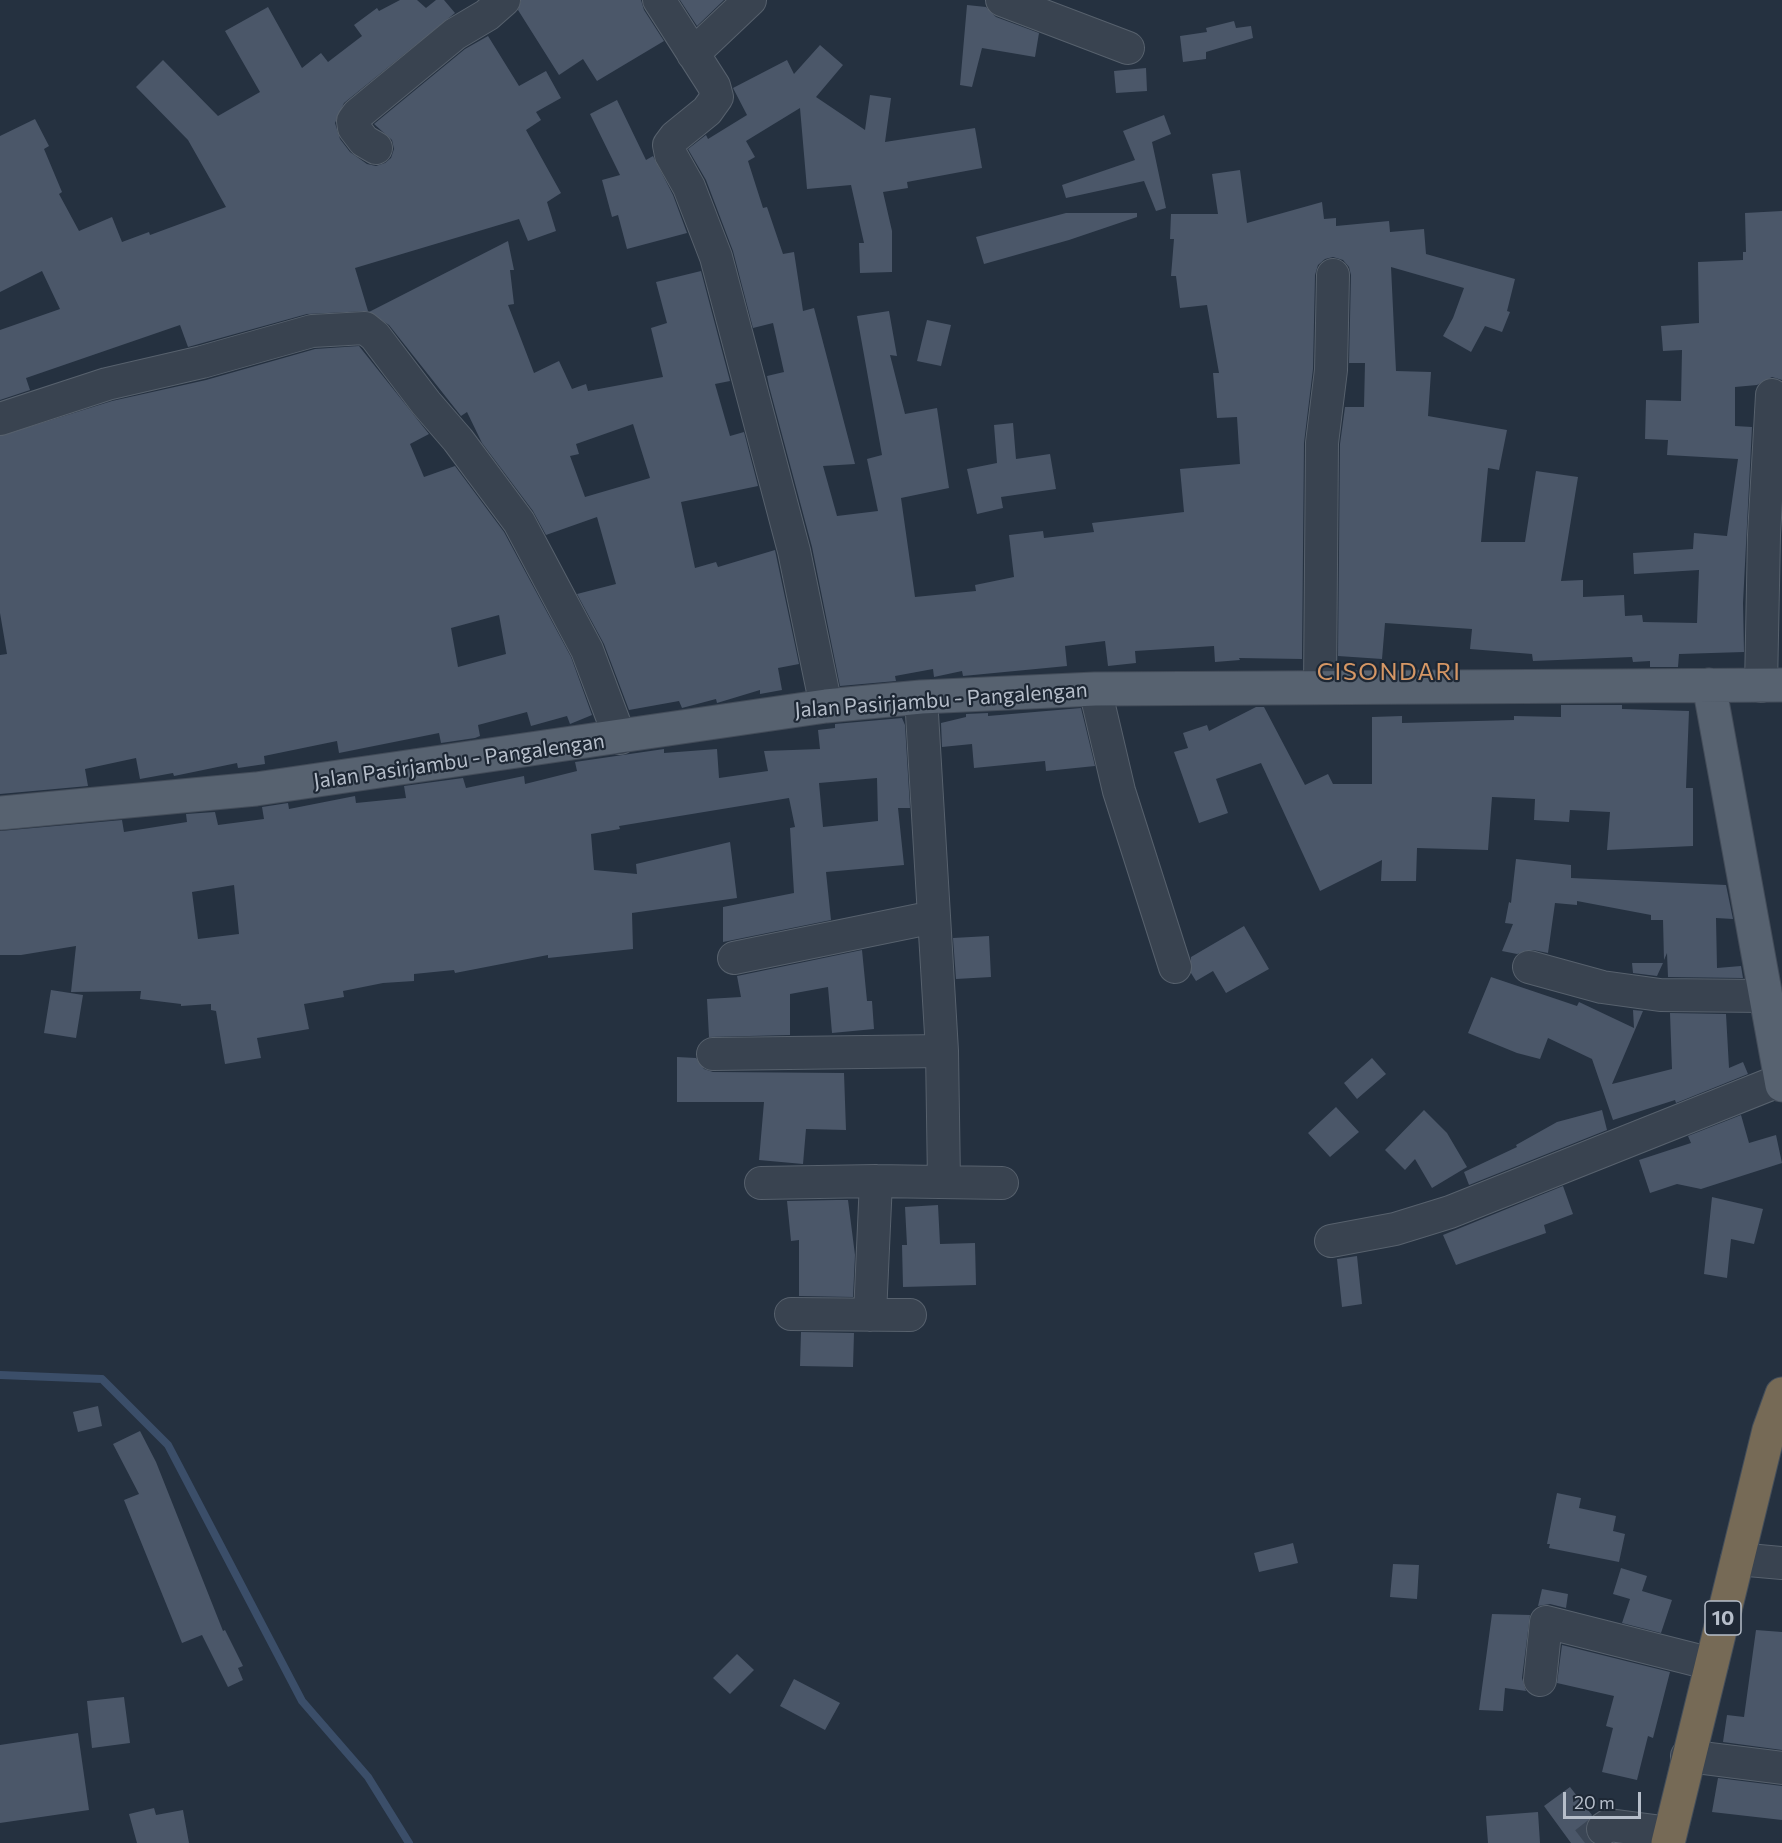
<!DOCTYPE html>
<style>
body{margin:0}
#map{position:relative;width:1782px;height:1843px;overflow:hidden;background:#253140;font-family:Commissioner,sans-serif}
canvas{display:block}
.scale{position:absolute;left:1563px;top:1792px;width:78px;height:27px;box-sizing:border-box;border:3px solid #b6beca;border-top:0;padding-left:8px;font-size:18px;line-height:21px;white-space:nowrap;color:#b6beca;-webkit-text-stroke:4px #1e2835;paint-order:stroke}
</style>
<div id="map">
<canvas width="1782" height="1843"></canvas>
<div class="scale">20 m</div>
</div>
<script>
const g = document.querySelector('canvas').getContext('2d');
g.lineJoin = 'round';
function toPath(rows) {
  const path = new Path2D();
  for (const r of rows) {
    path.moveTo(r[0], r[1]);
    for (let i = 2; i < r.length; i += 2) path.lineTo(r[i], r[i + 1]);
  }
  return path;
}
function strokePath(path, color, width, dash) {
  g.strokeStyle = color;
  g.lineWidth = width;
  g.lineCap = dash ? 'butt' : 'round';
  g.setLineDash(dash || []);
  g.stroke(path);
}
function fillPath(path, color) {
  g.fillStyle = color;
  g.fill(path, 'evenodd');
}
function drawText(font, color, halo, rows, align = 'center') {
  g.font = font + ' Commissioner,sans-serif';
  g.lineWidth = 4.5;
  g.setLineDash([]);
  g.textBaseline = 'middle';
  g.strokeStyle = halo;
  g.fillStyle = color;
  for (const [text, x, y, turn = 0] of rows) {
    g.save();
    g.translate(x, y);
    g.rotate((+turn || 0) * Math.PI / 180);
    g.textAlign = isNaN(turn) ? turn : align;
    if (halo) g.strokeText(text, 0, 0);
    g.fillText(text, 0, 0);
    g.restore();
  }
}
const stream = toPath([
 [0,1375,102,1379,168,1445,302,1701,368,1777,409,1843]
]);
const building = toPath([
 [400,0,417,0,426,8,436,0,444,0,455,13,344,103,335,123,340,139,350,152,367,164,376,166,385,163,391,158,394,149,392,140,374,124,465,49,488,36,519,86,546,71,561,98,536,112,541,120,526,130,561,193,547,202,556,231,528,241,519,219,355,268,368,311,307,314,188,347,180,325,26,378,30,390,0,400,0,330,60,309,42,271,0,292,0,136,35,119,49,146,44,149,62,192,59,194,79,231,112,217,122,242,149,232,150,235,226,207,188,140,136,87,163,60,218,116,260,92,225,31,268,7,302,68,321,53,328,62,362,36,354,25,377,8,379,11],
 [521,0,641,0,644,10,664,41,597,81,583,59,559,75,518,10],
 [680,0,724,0,697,26],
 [967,5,986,7,996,17,1039,33,1035,57,982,48,972,87,960,85],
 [1234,21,1236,28,1251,26,1253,38,1206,52,1206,59,1183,62,1180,36,1207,32,1206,28],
 [820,45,843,65,816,97,865,130,870,95,891,98,885,142,975,128,982,168,907,182,908,188,883,192,892,231,892,272,860,273,859,243,864,243,851,185,807,189,800,108,746,141,755,157,748,161,763,208,767,207,783,254,794,252,803,311,814,308,855,464,823,466,837,516,878,511,867,459,882,455,857,316,889,311,897,356,890,355,905,414,937,408,949,488,901,498,915,597,976,591,975,585,1014,577,1009,535,1043,531,1044,538,1094,532,1092,523,1184,512,1180,469,1240,464,1237,417,1217,418,1213,373,1219,373,1207,305,1180,308,1176,276,1171,276,1174,239,1170,239,1171,214,1218,214,1212,174,1240,170,1247,223,1322,202,1324,219,1336,218,1336,226,1389,221,1390,232,1424,229,1426,254,1515,279,1507,311,1510,312,1502,332,1485,326,1471,352,1443,336,1453,318,1464,288,1391,267,1396,371,1431,372,1428,416,1507,430,1499,470,1488,468,1481,542,1525,542,1536,471,1578,477,1561,581,1583,580,1583,597,1624,595,1625,616,1642,615,1643,622,1697,623,1699,570,1634,574,1633,553,1693,549,1694,533,1727,536,1738,459,1667,455,1668,440,1645,439,1646,400,1681,401,1682,350,1663,351,1661,326,1699,323,1698,262,1743,260,1743,252,1746,252,1745,213,1782,211,1782,380,1772,377,1757,385,1735,387,1735,426,1752,427,1743,603,1744,652,1679,654,1678,667,1650,667,1650,661,1633,662,1632,657,1533,661,1532,654,1470,649,1472,629,1385,623,1382,659,1338,656,1340,444,1345,407,1364,407,1365,363,1349,363,1351,275,1349,267,1343,260,1333,257,1325,259,1318,265,1315,275,1313,369,1304,443,1302,659,1239,658,1240,660,1215,662,1214,646,1135,651,1136,663,1108,666,1105,641,1065,646,1067,666,963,676,962,671,934,677,933,669,895,676,896,681,840,686,812,547,769,386,767,376,784,372,773,323,753,328,733,251,706,180,688,149,706,135,708,139,747,115,733,88,787,60,794,74],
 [1146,68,1147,91,1116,93,1114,71],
 [617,100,646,160,653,156,673,195,687,233,627,249,618,215,612,217,602,180,620,175,590,114],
 [1164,115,1171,134,1152,142,1166,208,1156,211,1144,181,1066,198,1062,185,1135,160,1123,131],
 [1066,213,1137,213,1137,217,1069,240,984,264,976,237],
 [508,241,514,270,510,270,514,304,508,305,534,373,559,361,572,389,586,384,588,391,663,377,651,328,667,323,656,282,701,271,730,381,715,384,730,436,744,432,758,486,681,502,695,568,716,562,718,567,775,550,799,664,778,668,782,690,760,694,760,690,717,703,716,699,682,708,679,701,629,710,604,644,577,594,616,584,597,517,546,535,533,511,482,443,467,412,461,416,389,325,369,312],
 [633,424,650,478,585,497,570,456,579,454,576,444],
 [927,320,951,325,941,366,917,361],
 [359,346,429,434,410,444,424,477,455,466,504,532,571,657,592,715,570,724,567,716,531,726,527,712,478,725,480,736,475,738,441,743,439,733,339,753,337,741,264,756,265,764,238,768,237,763,174,776,173,773,140,779,136,758,85,769,88,786,0,794,0,655,7,654,0,613,0,436,112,401,206,380,315,349],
 [499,615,506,654,458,667,451,628],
 [1013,423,1016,459,1050,454,1056,489,1001,497,1003,508,977,514,967,469,997,463,994,425],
 [1561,705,1622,705,1622,709,1689,711,1686,788,1693,788,1693,846,1607,850,1610,812,1570,810,1569,822,1534,820,1535,799,1492,797,1488,850,1417,848,1416,881,1381,881,1382,860,1320,891,1261,763,1216,779,1228,813,1199,823,1174,752,1188,748,1183,733,1207,725,1209,731,1256,707,1264,707,1305,785,1328,774,1333,784,1372,784,1372,717,1402,716,1402,723,1514,720,1514,716,1561,717],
 [1081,708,1095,766,1046,771,1045,761,974,768,972,744,942,747,941,723,966,717,966,714,988,713,988,716],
 [902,718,905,725,910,808,898,808,904,865,826,872,831,920,723,942,723,907,794,893,790,828,795,827,789,798,619,826,620,829,591,834,594,870,637,874,636,864,730,842,737,898,632,913,633,949,548,958,548,955,455,973,454,970,414,974,414,981,383,983,343,991,344,997,304,1004,309,1029,257,1038,261,1058,225,1064,216,1011,211,1010,211,1004,181,1006,181,1004,140,999,141,991,71,992,76,946,21,955,0,955,0,831,122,820,124,832,187,822,186,814,215,812,218,825,264,819,262,807,288,803,289,809,355,796,356,803,406,798,404,786,463,778,466,788,524,776,525,784,577,771,575,762,664,749,664,753,717,749,719,778,768,771,764,751,820,749,818,730,835,728,835,724],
 [877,778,878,821,823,827,819,783],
 [234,885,239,934,198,939,192,892],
 [1516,859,1571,865,1571,878,1726,885,1733,919,1716,918,1717,968,1741,966,1743,978,1668,977,1667,953,1664,960,1663,920,1651,920,1651,915,1577,901,1577,905,1555,903,1548,953,1533,950,1517,954,1502,951,1513,924,1505,923,1509,902,1511,903],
 [1244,926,1269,969,1226,993,1213,971,1196,981,1191,973,1191,957],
 [989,936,991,977,956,979,953,938],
 [862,950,867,1001,872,1001,874,1029,832,1033,828,987,790,994,790,1035,709,1037,707,999,741,997,737,976],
 [1632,963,1663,963,1657,976,1633,973],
 [1491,977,1577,1006,1579,1002,1634,1028,1633,1010,1643,1011,1612,1084,1672,1069,1670,1013,1726,1014,1729,1068,1743,1062,1748,1074,1676,1103,1675,1100,1613,1120,1592,1059,1548,1038,1540,1059,1517,1053,1468,1033],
 [51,990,83,995,76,1038,44,1033],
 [677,1057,696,1058,704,1069,713,1072,844,1073,846,1130,806,1129,803,1164,759,1160,764,1102,677,1102],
 [1372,1058,1386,1074,1357,1099,1344,1083],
 [1336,1107,1359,1132,1330,1157,1308,1133],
 [1424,1110,1447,1133,1467,1167,1432,1188,1415,1159,1405,1170,1385,1150],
 [1602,1110,1607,1130,1469,1185,1464,1172,1517,1147,1516,1145,1557,1122],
 [1741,1115,1749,1143,1776,1135,1782,1163,1701,1189,1677,1184,1650,1193,1639,1160,1691,1143,1688,1136],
 [1563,1186,1573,1214,1544,1225,1546,1233,1456,1265,1443,1235],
 [1712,1197,1763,1209,1754,1244,1731,1239,1727,1278,1704,1274],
 [836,1200,848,1200,855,1255,853,1297,799,1296,799,1240,791,1241,787,1201],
 [938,1205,940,1244,975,1243,976,1285,903,1287,902,1245,907,1245,905,1207],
 [1357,1256,1362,1304,1342,1307,1337,1259],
 [801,1332,854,1333,853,1367,800,1366],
 [98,1406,102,1426,78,1432,73,1412],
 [140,1431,156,1462,223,1631,225,1630,243,1666,238,1668,243,1680,228,1687,202,1635,182,1643,124,1500,139,1494,113,1444],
 [1557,1493,1581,1498,1579,1508,1616,1516,1613,1531,1625,1534,1619,1562,1549,1548,1550,1544,1547,1544],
 [1293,1543,1298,1563,1259,1572,1254,1553],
 [1393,1564,1419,1565,1417,1599,1390,1597],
 [1621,1568,1647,1576,1642,1591,1672,1600,1661,1633,1622,1623,1630,1599,1613,1594],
 [1542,1589,1568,1594,1566,1608,1550,1604,1538,1606],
 [1492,1614,1530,1615,1522,1678,1526,1691,1505,1688,1503,1711,1479,1710],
 [1756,1630,1782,1632,1782,1750,1723,1742,1727,1715,1744,1717],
 [1562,1645,1670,1672,1653,1738,1648,1736,1637,1780,1602,1772,1613,1728,1606,1726,1614,1696,1557,1683],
 [737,1654,754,1670,730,1694,713,1678],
 [794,1679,840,1703,825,1730,780,1706],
 [124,1697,130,1743,92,1748,87,1701],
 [78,1733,89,1810,0,1823,0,1745],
 [1718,1778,1782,1786,1782,1820,1712,1812],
 [1570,1787,1592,1815,1585,1830,1592,1843,1571,1843,1544,1806],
 [154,1808,156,1815,183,1810,189,1843,137,1843,129,1814],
 [1538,1812,1540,1843,1488,1843,1486,1816]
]);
const minorTunnel = toPath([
 [1585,1843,1603,1829]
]);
const minor = toPath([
 [659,0,714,86,717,97,707,111,675,137,669,145,671,155,689,187,716,257,794,551,826,706],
 [1002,0,1128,48],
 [693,54,750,0],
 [376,148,364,141,354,128,353,121,358,114,455,34,487,15,504,0],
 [0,419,107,384,202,362,312,331,365,328,375,336,426,403,458,440,519,522,587,650,620,738],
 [1761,686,1764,535,1772,395],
 [1320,687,1322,443,1331,370,1333,275],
 [1095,689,1119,791,1175,967],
 [921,697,942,1051,944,1182],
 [734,958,934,917],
 [1529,967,1602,987,1660,995,1765,996],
 [713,1054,942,1051],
 [761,1183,876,1181,1002,1183],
 [1331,1241,1395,1229,1450,1212,1781,1080],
 [791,1314,910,1315],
 [870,1315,876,1181],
 [1737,1559,1782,1563],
 [1540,1680,1546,1622,1712,1664],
 [1687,1756,1782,1768],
 [1603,1829,1609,1825,1670,1833]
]);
const major = toPath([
 [1709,685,1782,1085],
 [0,813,256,789,826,706,921,697,1095,689,1782,685]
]);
const highway = toPath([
 [1668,1843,1769,1430,1782,1394]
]);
const shields = [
 [1723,1618,36]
];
const shieldNames = [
 ["10",1723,1618]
];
const streetNames = [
 ["Jalan Pasirjambu - Pangalengan",941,700,-4],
 ["Jalan Pasirjambu - Pangalengan",459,761,-8]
];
const quarterNames = [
 ["CISONDARI",1389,672]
];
strokePath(stream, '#3b4e69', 8);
fillPath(building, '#4b5769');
strokePath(minorTunnel, '#3b4655', 32, [32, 16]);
strokePath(minor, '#57616d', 34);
strokePath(major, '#434c59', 35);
strokePath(highway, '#444e5a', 35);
strokePath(minor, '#394350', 32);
strokePath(major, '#576270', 33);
strokePath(highway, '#766a56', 33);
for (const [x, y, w] of shields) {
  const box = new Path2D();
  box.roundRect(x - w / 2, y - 17, w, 34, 4.5);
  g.fillStyle = '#1e2835';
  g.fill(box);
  strokePath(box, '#b6beca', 1.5);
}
drawText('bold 20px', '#b6beca', null, shieldNames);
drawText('21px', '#b6beca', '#1e2835', streetNames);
g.letterSpacing = '1.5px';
drawText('24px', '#d69765', '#1e2835', quarterNames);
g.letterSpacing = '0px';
</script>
